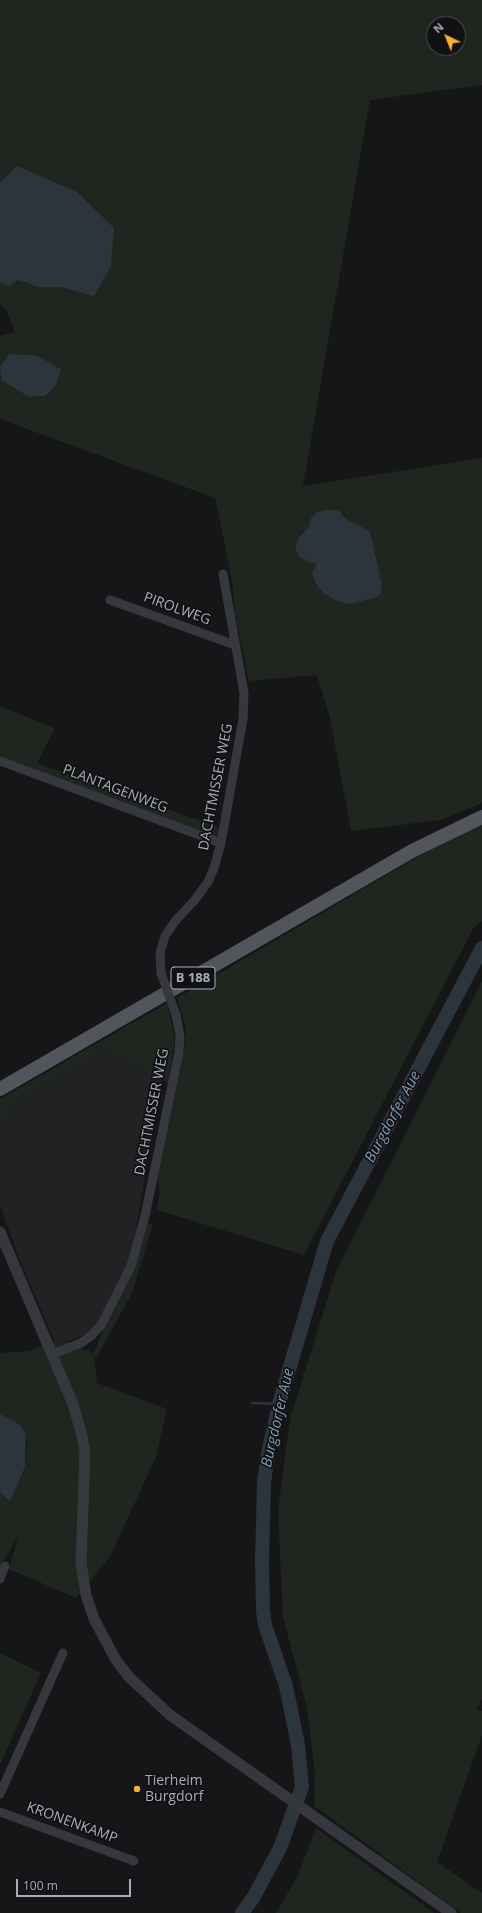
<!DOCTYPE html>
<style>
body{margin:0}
#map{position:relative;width:482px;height:1913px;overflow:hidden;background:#161618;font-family:"Open Sans",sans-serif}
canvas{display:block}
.north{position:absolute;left:426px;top:16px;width:40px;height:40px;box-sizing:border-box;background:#111113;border:1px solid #4d4f55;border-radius:50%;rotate:317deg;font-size:11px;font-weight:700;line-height:16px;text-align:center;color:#a8adb8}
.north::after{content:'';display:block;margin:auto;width:14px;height:18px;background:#f2b134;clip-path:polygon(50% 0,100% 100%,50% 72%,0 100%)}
.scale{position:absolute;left:16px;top:1879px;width:115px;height:18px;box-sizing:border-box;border:2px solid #a8adb8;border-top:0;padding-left:5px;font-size:12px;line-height:14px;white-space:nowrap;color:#a8adb8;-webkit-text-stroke:3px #111113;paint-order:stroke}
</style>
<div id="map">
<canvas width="482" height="1913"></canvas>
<div class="north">N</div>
<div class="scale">100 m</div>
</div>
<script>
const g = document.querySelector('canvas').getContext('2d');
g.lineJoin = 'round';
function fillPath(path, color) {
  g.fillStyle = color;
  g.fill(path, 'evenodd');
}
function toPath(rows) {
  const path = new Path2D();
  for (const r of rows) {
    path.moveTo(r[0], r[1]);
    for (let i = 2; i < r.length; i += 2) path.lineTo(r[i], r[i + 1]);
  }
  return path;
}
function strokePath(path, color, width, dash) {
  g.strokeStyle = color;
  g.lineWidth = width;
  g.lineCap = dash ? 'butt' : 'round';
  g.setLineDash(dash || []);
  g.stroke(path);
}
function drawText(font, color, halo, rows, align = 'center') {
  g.font = font + ' "Open Sans",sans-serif';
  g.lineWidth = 3.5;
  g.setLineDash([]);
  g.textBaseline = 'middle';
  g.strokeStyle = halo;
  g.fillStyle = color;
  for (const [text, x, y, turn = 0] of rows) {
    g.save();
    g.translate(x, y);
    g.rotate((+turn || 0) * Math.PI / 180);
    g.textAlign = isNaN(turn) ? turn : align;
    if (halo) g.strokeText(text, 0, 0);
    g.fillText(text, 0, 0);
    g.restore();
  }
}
const built = toPath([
 [106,1050,162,1078,152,1136,130,1262,100,1321,88,1333,67,1342,54,1340,20,1261,0,1205,0,1126,16,1102]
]);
const green = toPath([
 [0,0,482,0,482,85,370,100,303,486,482,458,482,803,441,820,351,831,330,718,317,675,249,681,235,614,232,580,215,498,0,419,0,372,1,380,29,397,45,396,61,369,36,355,9,354,0,366,0,336,15,332,7,311,0,305,0,282,9,285,18,280,38,287,59,287,70,290,17,166,0,182],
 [434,24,458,24,458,48,434,48],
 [344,514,348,520,370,531,382,584,317,563,299,537,309,527],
 [0,706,55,728,37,763,221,828,218,835,209,836,0,757],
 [482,824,482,921,473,929,304,1255,157,1210,160,1191,157,1175,184,1049,186,1029,177,998,448,839],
 [482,981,482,1699,477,1709,482,1711,482,1735,437,1862,482,1893,482,1913,461,1913,314,1806,315,1773,307,1708,283,1617,278,1510,290,1419,336,1272],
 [167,1003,175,1040,168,1082,106,1050,16,1102,0,1126,0,1099],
 [145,1224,153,1224,132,1293,96,1359,94,1355,97,1383,167,1409,156,1457,110,1557,76,1598,9,1569,18,1537,0,1568,0,1492,10,1502,25,1467,27,1445,26,1433,19,1424,0,1414,0,1353,30,1351,54,1340,67,1342,94,1353],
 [0,1653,41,1673,0,1765],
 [316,1828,434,1913,276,1913,298,1875]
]);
const water = toPath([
 [17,166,77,192,114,228,111,266,94,296,60,287,38,287,18,280,9,286,0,282,0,182],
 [9,354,36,355,61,369,56,385,45,396,29,397,1,380,0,366],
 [328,510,338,510,348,520,370,531,382,584,381,594,377,597,350,604,337,601,325,594,316,584,312,573,317,563,309,563,299,556,295,547,299,537,309,527,311,518,317,512],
 [0,1414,19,1424,26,1433,25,1467,10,1502,0,1492]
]);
const stream = toPath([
 [252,1403,279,1404]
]);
const river = toPath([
 [242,1913,253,1898,280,1848,302,1787,298,1745,286,1686,265,1625,263,1611,262,1562,264,1483,268,1453,279,1404,327,1241,482,948]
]);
const minor = toPath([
 [110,600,235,645],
 [0,761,221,843],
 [161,973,160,953,165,936,176,920,194,901,208,882,214,868,221,843,243,719,244,693,223,574],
 [53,1354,81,1343,92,1335,101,1325,131,1266,145,1216,179,1052,180,1036,176,1015],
 [0,1579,5,1566],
 [0,1794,63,1653],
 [0,1812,134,1861]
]);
const tertiary = toPath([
 [0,1232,73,1404,81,1432,85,1452,81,1563,86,1595,94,1619,116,1660,129,1677,170,1715,451,1913]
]);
const primary = toPath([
 [0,1089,412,851,482,817]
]);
const minorBridge = toPath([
 [161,973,176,1015]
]);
const markers = [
 [137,1789,4,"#f2b134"]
];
const shields = [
 [193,978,44]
];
const shieldNames = [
 ["B 188",193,978]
];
const streetNames = [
 ["PIROLWEG",177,609,20],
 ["DACHTMISSER WEG",216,787,-79],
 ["PLANTAGENWEG",115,789,21],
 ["DACHTMISSER WEG",152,1112,-79],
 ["KRONENKAMP",72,1823,20]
];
const poiNames = [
 ["Tierheim",145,1781],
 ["Burgdorf",145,1797]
];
const waterNames = [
 ["Burgdorfer Aue",393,1117,-62],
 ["Burgdorfer Aue",278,1418,-77]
];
fillPath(built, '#222225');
fillPath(green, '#1e261f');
fillPath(water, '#2c353c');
strokePath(stream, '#2c353c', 2.5);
strokePath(river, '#2c353c', 14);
strokePath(minor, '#37383d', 9);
strokePath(tertiary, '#37383d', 11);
strokePath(primary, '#53555c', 14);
strokePath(minorBridge, '#37383d', 9);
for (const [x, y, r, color] of markers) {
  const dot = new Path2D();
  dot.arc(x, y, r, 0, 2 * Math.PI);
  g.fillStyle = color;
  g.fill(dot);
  strokePath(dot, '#111113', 1.5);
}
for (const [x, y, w] of shields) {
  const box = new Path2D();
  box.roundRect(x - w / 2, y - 11, w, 22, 3);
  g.fillStyle = '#111113';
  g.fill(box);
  strokePath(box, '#a8adb8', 1);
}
drawText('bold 13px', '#a8adb8', null, shieldNames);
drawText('14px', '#a8adb8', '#111113', streetNames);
drawText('14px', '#a8adb8', '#111113', poiNames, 'left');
drawText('italic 15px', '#7f9bb3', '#111113', waterNames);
</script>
